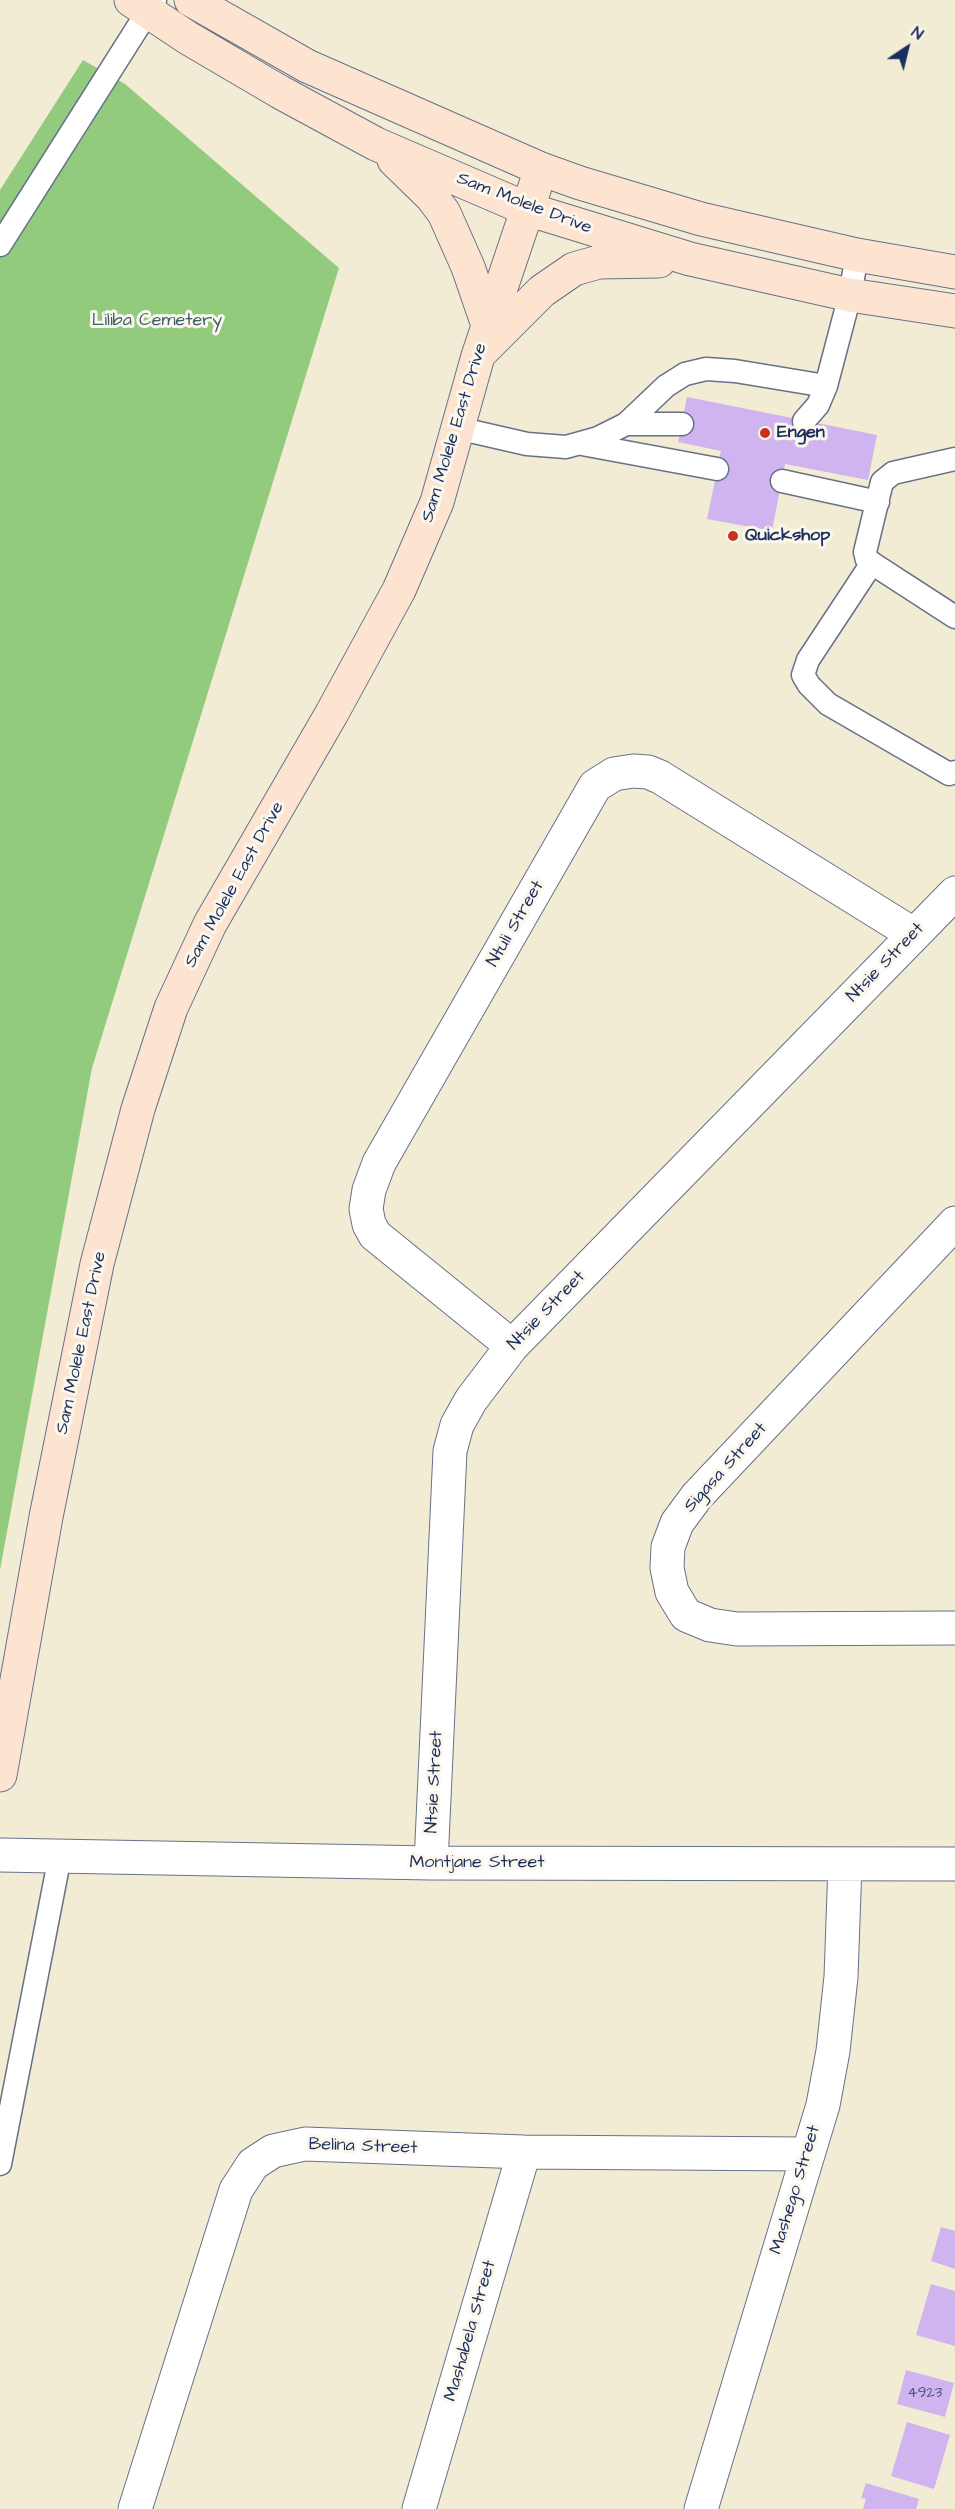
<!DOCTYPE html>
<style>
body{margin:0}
#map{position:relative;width:955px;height:2509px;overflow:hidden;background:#f3ecd5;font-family:"Architects Daughter",sans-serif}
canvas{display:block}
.north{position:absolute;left:877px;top:18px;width:60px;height:60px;-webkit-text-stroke:4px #fbf7ec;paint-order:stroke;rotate:35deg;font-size:16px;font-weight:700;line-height:24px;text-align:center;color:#1b2f5e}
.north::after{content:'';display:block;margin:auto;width:21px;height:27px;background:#1b2f5e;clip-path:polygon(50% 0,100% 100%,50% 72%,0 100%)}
</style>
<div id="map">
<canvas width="955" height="2509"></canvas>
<div class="north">N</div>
</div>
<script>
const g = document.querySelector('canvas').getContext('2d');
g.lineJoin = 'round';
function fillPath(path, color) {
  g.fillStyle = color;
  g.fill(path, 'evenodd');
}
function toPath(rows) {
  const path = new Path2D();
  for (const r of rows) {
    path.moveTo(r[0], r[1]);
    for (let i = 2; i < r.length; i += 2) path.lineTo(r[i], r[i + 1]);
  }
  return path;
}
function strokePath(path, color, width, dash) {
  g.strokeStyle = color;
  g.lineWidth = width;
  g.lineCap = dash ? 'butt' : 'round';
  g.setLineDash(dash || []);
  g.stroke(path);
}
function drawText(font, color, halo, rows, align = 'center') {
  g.font = font + ' "Architects Daughter",sans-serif';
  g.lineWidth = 6;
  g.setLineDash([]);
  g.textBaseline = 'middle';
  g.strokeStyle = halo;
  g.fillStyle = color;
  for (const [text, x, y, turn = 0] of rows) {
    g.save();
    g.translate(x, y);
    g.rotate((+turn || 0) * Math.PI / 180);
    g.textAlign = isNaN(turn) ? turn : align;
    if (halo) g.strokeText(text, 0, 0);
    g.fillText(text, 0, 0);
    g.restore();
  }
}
const green = toPath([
 [83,60,125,84,339,268,92,1068,0,1570,0,190]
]);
const building = toPath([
 [687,397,877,435,868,480,785,464,772,531,707,519,721,451,678,442],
 [941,2227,955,2231,955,2269,931,2261],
 [931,2284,955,2291,955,2346,916,2335],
 [906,2370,954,2383,945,2417,897,2404],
 [907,2422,950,2435,934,2489,891,2476],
 [866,2483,919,2499,916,2509,863,2509,866,2499,861,2498]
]);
const lane = toPath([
 [0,245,155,0],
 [804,421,818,405,826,386],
 [626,424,682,424],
 [457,428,527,444,566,447,598,438,626,424,666,386,685,374,706,369,735,371,826,386,850,295,857,255],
 [582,444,717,469],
 [955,459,893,473,882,482,865,552,867,560,955,617],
 [782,481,878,502],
 [872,563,808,660,803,675,809,685,828,704,949,774,955,772],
 [0,2164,60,1856]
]);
const street = toPath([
 [955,1223,697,1496,677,1523,668,1547,667,1568,672,1592,686,1615,710,1625,737,1629,955,1628],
 [512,1346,375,1235,369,1224,366,1209,369,1190,379,1163,595,786,614,774,633,771,648,772,660,777,913,934],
 [0,1855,431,1863,955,1864],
 [431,1863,450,1451,457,1425,471,1400,512,1346,955,893],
 [135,2509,236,2190,253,2164,273,2151,305,2144,524,2152,806,2154],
 [419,2509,524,2152],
 [701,2509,823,2105,833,2051,841,1977,845,1864]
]);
const secondary = toPath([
 [131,0,188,38,280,92,376,144,527,209,690,259,850,295,955,311],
 [191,0,307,66,541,169,580,183,701,219,857,255,955,272],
 [394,160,432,197,444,213,468,267,488,325],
 [482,351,542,291,574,269,599,262,659,261],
 [0,1775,46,1517,97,1264,138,1109,171,1008,210,924,332,713,399,590,437,502,478,356,541,169]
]);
const markers = [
 [765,433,6,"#c8321e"],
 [733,536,6,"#c8321e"]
];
const numberNames = [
 ["4923",925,2394]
];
const streetNames = [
 ["Sam Molele Drive",524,204,21],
 ["Sam Molele East Drive",455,433,-73],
 ["Sam Molele East Drive",235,885,-61],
 ["Ntuli Street",516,924,-60],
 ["Ntsie Street",886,963,-46],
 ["Ntsie Street",547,1311,-46],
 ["Sam Molele East Drive",82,1343,-78],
 ["Sigasa Street",726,1468,-48],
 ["Ntsie Street",435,1782,-87],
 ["Montjane Street",477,1863],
 ["Belina Street",363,2147,2],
 ["Mashego Street",796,2190,-73],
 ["Mashabela Street",471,2331,-74]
];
const parkNames = [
 ["Liliba Cemetery",157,321]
];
const poiNames = [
 ["Engen",777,433],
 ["Quickshop",745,536]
];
fillPath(green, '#92cb7e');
fillPath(building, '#cfb4ef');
strokePath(lane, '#677188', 25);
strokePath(street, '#677188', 35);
strokePath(secondary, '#677188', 35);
strokePath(lane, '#fff', 22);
strokePath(street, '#fff', 33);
strokePath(secondary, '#fde4d1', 33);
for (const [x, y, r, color] of markers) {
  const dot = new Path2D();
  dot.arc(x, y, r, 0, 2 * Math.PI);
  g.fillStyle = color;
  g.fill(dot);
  strokePath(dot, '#fbf7ec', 2);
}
drawText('15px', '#485082', null, numberNames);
drawText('18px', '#1b2f5e', '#fbf7ec', streetNames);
drawText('18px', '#3f5e68', '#fbf7ec', parkNames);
drawText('bold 18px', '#1b2f5e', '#fbf7ec', poiNames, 'left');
</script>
